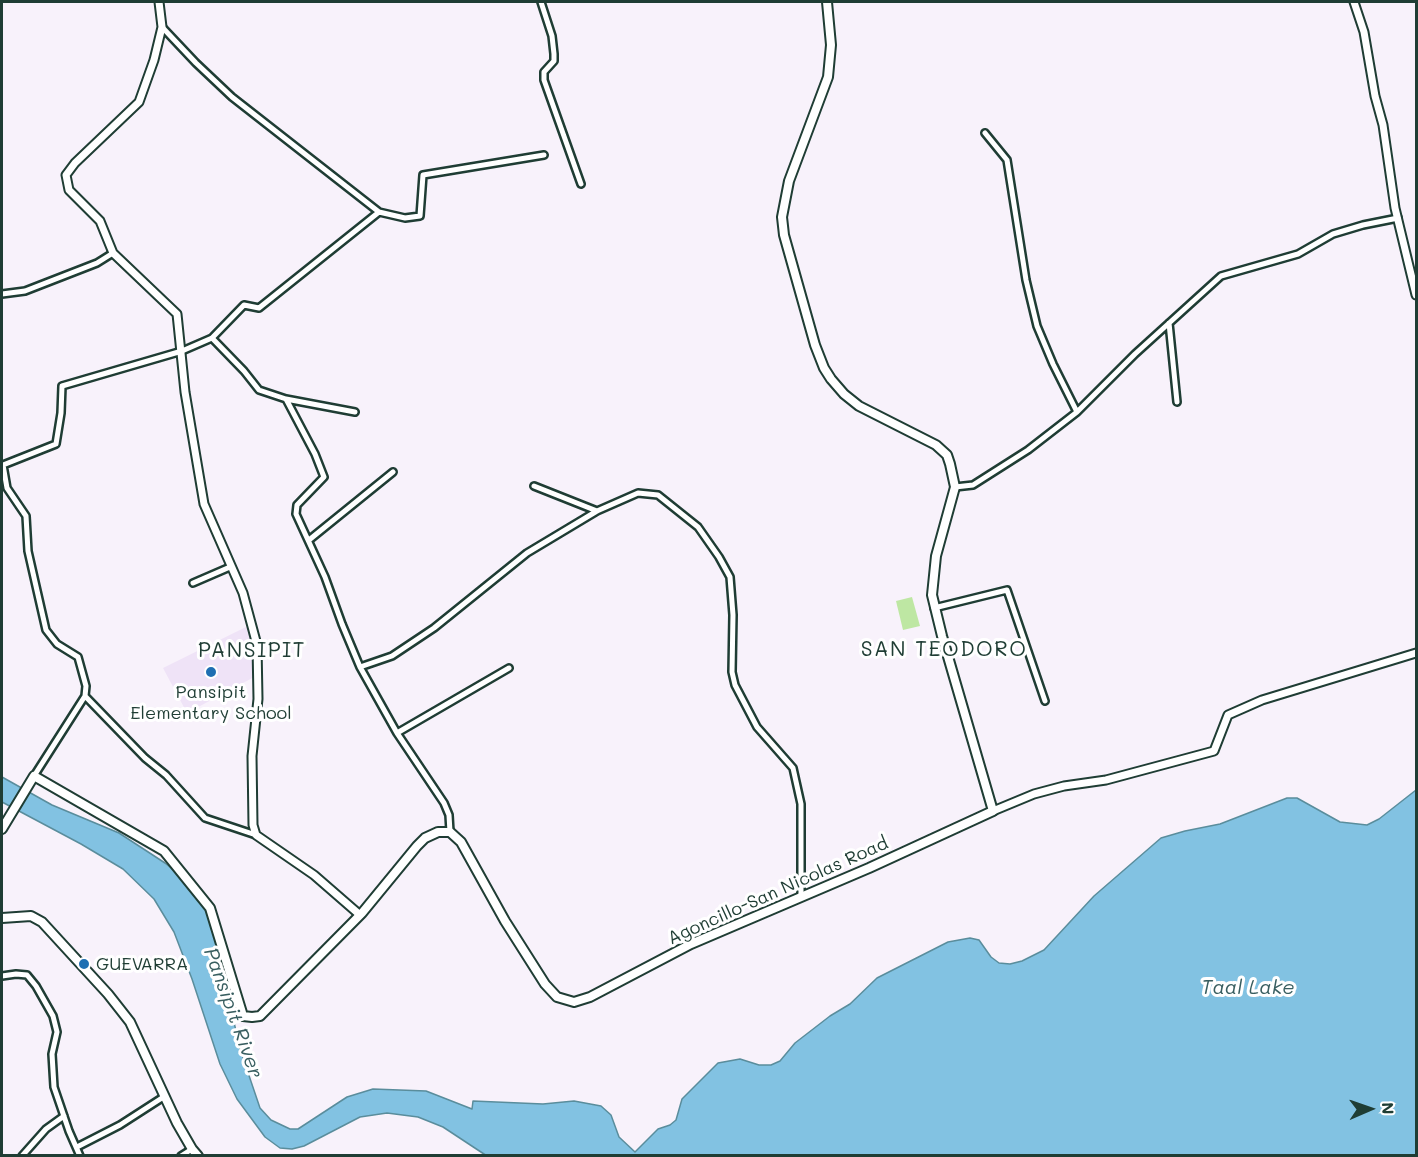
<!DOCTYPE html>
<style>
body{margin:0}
#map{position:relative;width:1418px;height:1157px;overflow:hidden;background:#f8f2fb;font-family:Mali,sans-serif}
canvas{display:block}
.frame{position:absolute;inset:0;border:3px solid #1f3d34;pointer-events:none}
.north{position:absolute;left:1340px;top:1079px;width:60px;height:60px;-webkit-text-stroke:4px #fff;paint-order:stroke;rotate:88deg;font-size:16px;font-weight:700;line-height:24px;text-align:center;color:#1f3d34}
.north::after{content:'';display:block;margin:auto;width:21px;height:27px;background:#1f3d34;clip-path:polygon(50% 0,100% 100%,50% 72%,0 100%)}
</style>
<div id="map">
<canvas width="1418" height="1157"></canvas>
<div class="frame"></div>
<div class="north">N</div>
</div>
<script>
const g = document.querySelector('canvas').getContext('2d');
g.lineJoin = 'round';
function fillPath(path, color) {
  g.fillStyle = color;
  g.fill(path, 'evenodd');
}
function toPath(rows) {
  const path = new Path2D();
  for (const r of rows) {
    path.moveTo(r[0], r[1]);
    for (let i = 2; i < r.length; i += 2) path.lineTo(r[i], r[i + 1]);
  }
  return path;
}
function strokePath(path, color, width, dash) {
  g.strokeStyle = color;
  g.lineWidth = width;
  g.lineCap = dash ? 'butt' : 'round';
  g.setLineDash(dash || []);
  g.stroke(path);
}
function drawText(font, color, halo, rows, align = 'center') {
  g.font = font + ' Mali,sans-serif';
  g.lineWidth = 6;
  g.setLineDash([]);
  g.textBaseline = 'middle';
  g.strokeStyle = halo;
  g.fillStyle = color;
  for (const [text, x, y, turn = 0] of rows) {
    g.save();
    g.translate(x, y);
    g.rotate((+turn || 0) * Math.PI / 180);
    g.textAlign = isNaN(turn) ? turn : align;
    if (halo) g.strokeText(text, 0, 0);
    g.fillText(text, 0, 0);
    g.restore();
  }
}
const built = toPath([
 [250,625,256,676,187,713,163,668]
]);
const green = toPath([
 [912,597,920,626,903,630,896,601]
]);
const water = toPath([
 [2,777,52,805,119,833,165,863,197,889,214,915,230,980,227,991,240,1049,260,1108,271,1120,290,1129,298,1129,347,1097,373,1089,426,1091,472,1109,473,1101,543,1104,574,1101,601,1106,611,1115,619,1137,635,1152,658,1129,670,1125,676,1120,682,1099,718,1063,740,1059,759,1065,771,1065,780,1061,795,1043,830,1016,850,1004,877,978,948,942,970,938,979,940,991,957,999,963,1010,964,1022,961,1044,950,1094,896,1161,838,1185,831,1220,824,1287,798,1297,798,1340,822,1367,825,1379,819,1416,790,1416,1155,487,1156,443,1127,418,1117,387,1113,360,1117,304,1146,292,1149,280,1148,265,1137,237,1099,220,1064,192,979,174,932,154,899,123,869,81,844,2,802,2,777]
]);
const minor = toPath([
 [541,2,552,36,554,54,554,61,544,72,544,80,581,184],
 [162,27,196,63,232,97,379,212],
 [985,133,1007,160,1026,280,1037,326,1053,364,1077,412],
 [2,294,25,291,97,263,113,253],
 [1169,323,1177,402],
 [212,338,244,305,259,308,379,212,405,218,420,216,423,175,544,155],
 [286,399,355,412],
 [534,486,597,511],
 [955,487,973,485,1028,450,1077,412,1135,354,1221,276,1298,254,1333,234,1363,225,1398,218],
 [309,540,393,472],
 [193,583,230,567],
 [934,608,1007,590,1045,701],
 [360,667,392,656,434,628,527,553,597,511,638,493,658,495,698,527,719,557,730,577,733,615,732,672,735,685,757,727,793,768,801,804,801,896],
 [397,733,509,668],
 [34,776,85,696],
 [256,835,205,818,166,775,145,758,85,696,86,686,78,657,57,644,46,630,28,551,26,516,7,488,3,465,56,444,61,413,62,386,182,351,212,338,244,371,259,390,286,399,315,454,324,477,297,505,296,514,325,577,342,624,360,667,397,733,444,803,449,815,450,832],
 [2,976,16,974,27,975,36,986,53,1016,57,1032,52,1054,54,1087,69,1131,80,1156],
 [77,1147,120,1125,165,1096],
 [22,1156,46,1129,64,1116],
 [181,1156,192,1149]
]);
const tertiary = toPath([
 [159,2,162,27,154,60,139,102,75,163,66,175,69,190,100,221,113,253,177,314,185,392,204,504,243,593,257,645,258,699,252,756,253,825,256,835,314,875,360,915],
 [1354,2,1364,32,1375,96,1383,125,1395,208,1416,295],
 [993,811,1034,794,1064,786,1106,780,1214,751,1228,715,1262,700,1416,653]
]);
const secondary = toPath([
 [2,829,34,776,164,851,210,908,243,1016,252,1017,260,1016,362,913,417,846,425,838,438,832,450,832,461,842,505,921,545,984,557,997,574,1002,590,997,691,944,869,868,993,811,942,636,932,595,936,556,955,487,950,464,947,455,936,445,859,406,844,394,831,379,824,368,815,345,784,235,782,217,789,181,828,77,831,45,827,2],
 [2,918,31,916,42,922,108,994,130,1022,177,1123,192,1149,198,1156]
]);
const markers = [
 [211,672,6,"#1f6fb2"],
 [84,964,6,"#1f6fb2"]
];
const poiNames = [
 ["Pansipit",211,692],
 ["Elementary School",211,713],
 ["GUEVARRA",96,964,"left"]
];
const streetNames = [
 ["Agoncillo-San Nicolas Road",778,891,-24]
];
const waterNames = [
 ["Taal Lake",1248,988],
 ["Pansipit River",233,1013,70]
];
const quarterNames = [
 ["SAN TEODORO",944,650],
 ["PANSIPIT",252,651]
];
fillPath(built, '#efe3f7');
fillPath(green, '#bee7a3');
fillPath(water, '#82c2e2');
strokePath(water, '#5a8d9c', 1.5);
strokePath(minor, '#1f3d34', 10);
strokePath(tertiary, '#1f3d34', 11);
strokePath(secondary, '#1f3d34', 12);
strokePath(minor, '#fff', 5);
strokePath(tertiary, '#fff', 7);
strokePath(secondary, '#fff', 8);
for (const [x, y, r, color] of markers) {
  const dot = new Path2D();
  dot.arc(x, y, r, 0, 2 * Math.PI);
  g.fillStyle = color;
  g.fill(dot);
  strokePath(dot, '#fff', 2);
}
drawText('18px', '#1f3d34', '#fff', poiNames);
drawText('18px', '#1f3d34', '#fff', streetNames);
drawText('italic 20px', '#385e60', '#fff', waterNames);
g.letterSpacing = '1.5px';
drawText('21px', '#1f3d34', '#fff', quarterNames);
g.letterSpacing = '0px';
</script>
